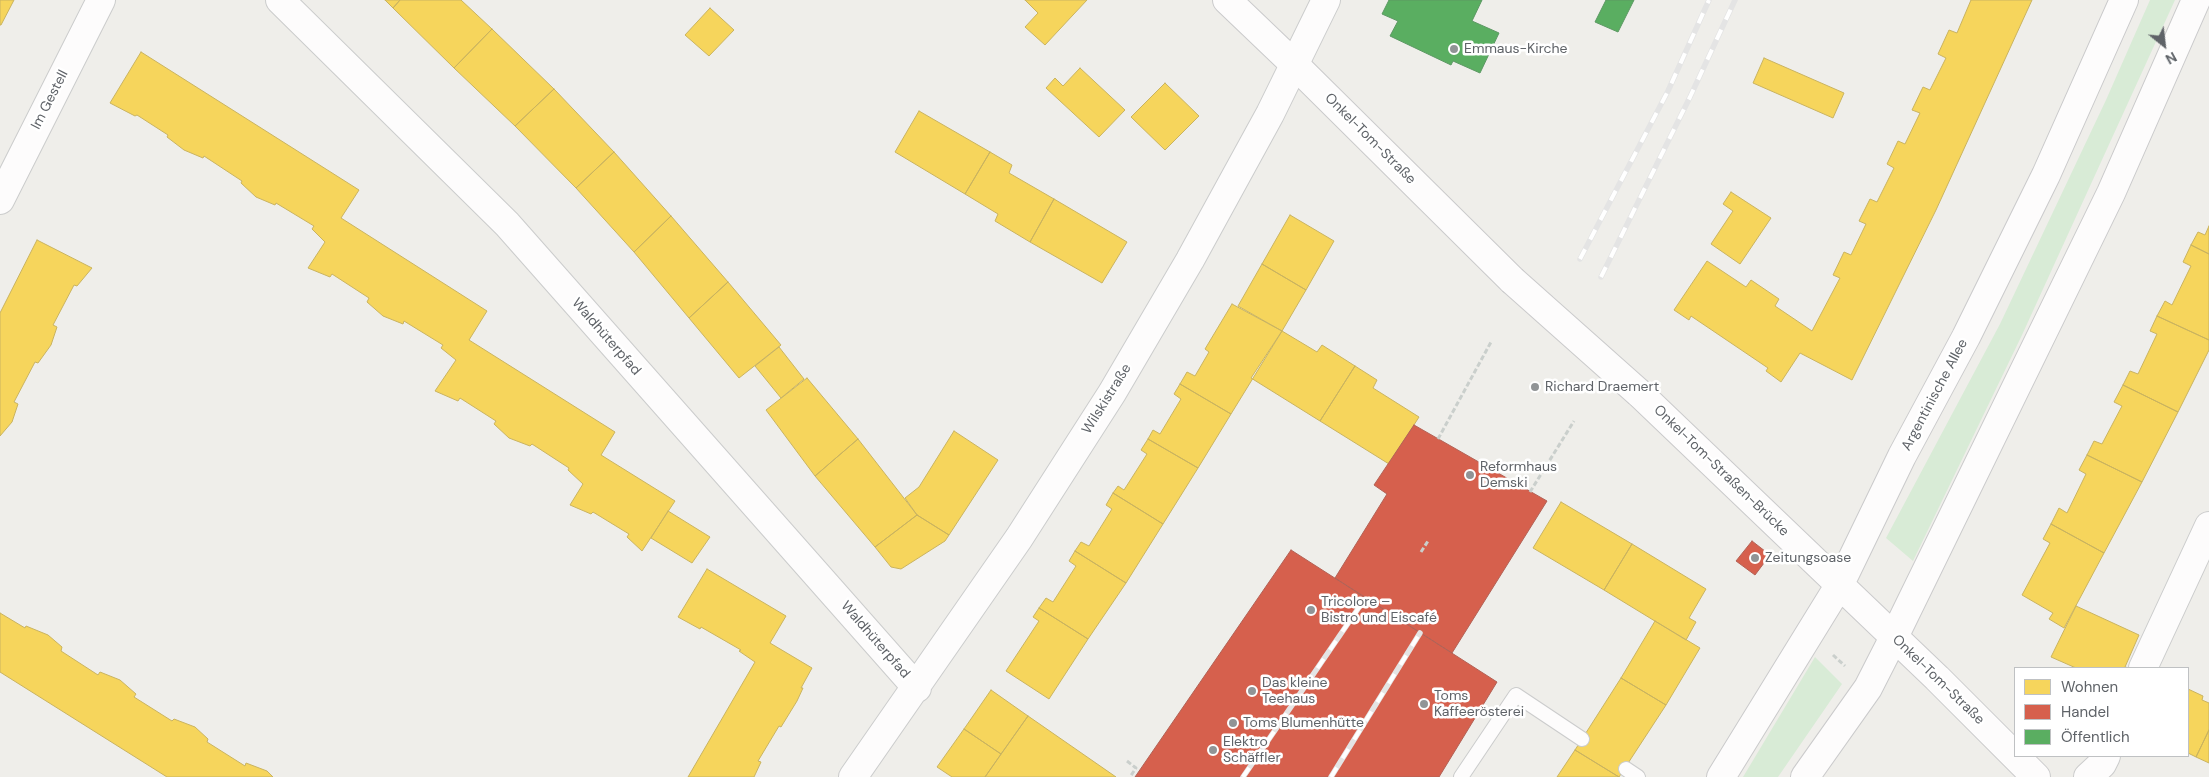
<!DOCTYPE html>
<meta charset="utf-8">
<style>
body{margin:0}
#map{position:relative;width:2209px;height:777px;overflow:hidden;background:#efeeea;font-family:"DM Sans",sans-serif}
canvas{display:block}
.legend{position:absolute;left:2014px;top:667px;width:175px;height:90px;box-sizing:border-box;background:#fff;border:1px solid #bfc1c3;margin:0;padding:6px 9px;list-style:none;font-size:15px;color:#5f6368}
.legend li{display:flex;align-items:center;gap:10px;height:25px}
.legend b{width:25px;border:1px solid #bfc1c3}
.north{position:absolute;left:2139px;top:20px;width:50px;height:50px;-webkit-text-stroke:4px #fff;paint-order:stroke;rotate:151deg;font-size:14px;font-weight:700;line-height:20px;text-align:center;color:#5f6368}
.north::after{content:'';display:block;margin:auto;width:18px;height:22px;background:#5f6368;clip-path:polygon(50% 0,100% 100%,50% 72%,0 100%)}
</style>
<div id="map">
<canvas width="2209" height="777"></canvas>
<ul class="legend">
<li><b style="height:14px;background:#f6d55c"></b>Wohnen</li>
<li><b style="height:14px;background:#d6604d"></b>Handel</li>
<li><b style="height:14px;background:#5aae61"></b>Öffentlich</li>
</ul>
<div class="north">N</div>
</div>
<script>
const g = document.querySelector('canvas').getContext('2d');
g.lineJoin = 'round';
function fillPath(path, color) {
  g.fillStyle = color;
  g.fill(path, 'evenodd');
}
function toPath(rows) {
  const path = new Path2D();
  for (const r of rows) {
    path.moveTo(r[0], r[1]);
    for (let i = 2; i < r.length; i += 2) path.lineTo(r[i], r[i + 1]);
  }
  return path;
}
function strokePath(path, color, width, dash) {
  g.strokeStyle = color;
  g.lineWidth = width;
  g.lineCap = dash ? 'butt' : 'round';
  g.setLineDash(dash || []);
  g.stroke(path);
}
function drawText(font, color, halo, rows, align = 'center') {
  g.font = font + ' "DM Sans",sans-serif';
  g.lineWidth = 5;
  g.setLineDash([]);
  g.textBaseline = 'middle';
  g.strokeStyle = halo;
  g.fillStyle = color;
  for (const [text, x, y, turn = 0] of rows) {
    g.save();
    g.translate(x, y);
    g.rotate((+turn || 0) * Math.PI / 180);
    g.textAlign = isNaN(turn) ? turn : align;
    if (halo) g.strokeText(text, 0, 0);
    g.fillText(text, 0, 0);
    g.restore();
  }
}
const green = toPath([
 [2150,0,2175,0,2022,335,1913,561,1886,538,2000,324,2106,100],
 [1815,657,1842,684,1778,777,1743,777]
]);
const homes = toPath([
 [0,0,14,0,1,25,0,25,0,0],
 [385,0,400,0,393,8,385,0],
 [400,0,461,0,492,29,454,68,393,8,400,0],
 [1025,0,1087,0,1045,45,1025,27,1038,13,1025,0],
 [1971,0,2032,0,1936,210,1852,380,1800,353,1781,382,1766,371,1768,368,1691,316,1689,320,1674,310,1707,261,1746,287,1751,280,1779,299,1775,306,1812,331,1840,278,1833,275,1844,252,1851,255,1866,224,1859,221,1870,199,1877,202,1894,168,1887,164,1898,141,1905,144,1920,113,1912,110,1923,87,1930,90,1946,58,1938,54,1949,30,1957,33,1971,0],
 [710,8,734,30,709,56,685,35,710,8],
 [492,29,554,89,515,126,454,68,492,29],
 [141,52,359,190,341,218,487,311,469,340,615,432,601,455,675,501,642,551,627,537,629,534,593,512,591,514,570,505,583,484,568,470,569,468,532,444,530,446,509,438,494,424,496,421,460,398,458,401,435,391,456,360,441,348,443,345,404,321,403,324,383,316,367,302,369,298,332,274,330,277,308,268,325,242,312,229,314,226,276,203,275,205,256,197,241,183,242,181,204,156,203,158,184,150,167,137,168,135,137,115,135,116,110,103,141,52],
 [1764,58,1844,93,1833,118,1753,83,1764,58],
 [1080,68,1125,110,1099,137,1046,88,1055,78,1063,86,1080,68],
 [1165,83,1199,116,1165,150,1131,117,1165,83],
 [554,89,614,152,576,188,515,126,554,89],
 [919,111,990,152,965,194,895,152,919,111],
 [614,152,671,216,634,252,576,188,614,152],
 [990,152,1012,165,1009,173,1054,199,1030,242,995,221,998,214,965,194,990,152],
 [1731,192,1771,218,1740,264,1711,244,1733,211,1723,204,1731,192],
 [1054,199,1127,242,1102,283,1030,242,1054,199],
 [1290,215,1334,241,1306,290,1262,264,1290,215],
 [671,216,728,282,689,318,634,252,671,216],
 [2209,226,2209,254,2191,245,2198,232,2205,235,2209,226],
 [37,240,92,268,77,286,74,285,53,325,57,327,51,345,38,363,35,362,14,402,18,404,12,422,0,436,0,313,37,240],
 [2191,245,2209,254,2209,340,2157,316,2165,301,2172,305,2191,266,2183,262,2191,245],
 [1262,264,1306,290,1282,331,1238,306,1262,264],
 [728,282,781,345,739,378,689,318,728,282],
 [1232,304,1282,331,1231,414,1180,384,1187,372,1195,376,1209,352,1205,349,1232,304],
 [2157,316,2209,340,2209,350,2178,412,2123,385,2130,371,2138,374,2157,334,2150,331,2157,316],
 [1282,331,1317,352,1322,345,1355,366,1320,421,1251,378,1282,331],
 [779,347,804,379,781,398,755,366,779,347],
 [1355,366,1377,380,1373,388,1419,417,1389,464,1320,421,1355,366],
 [807,378,858,439,815,476,766,410,807,378],
 [1180,384,1231,414,1198,468,1148,439,1153,430,1160,434,1181,399,1174,394,1180,384],
 [2123,385,2178,412,2142,482,2087,455,2094,441,2102,444,2122,406,2114,402,2123,385],
 [954,431,998,460,949,535,917,515,905,498,919,487,954,431],
 [858,439,917,515,875,547,815,476,858,439],
 [1148,439,1198,468,1163,524,1113,493,1118,486,1124,490,1147,454,1141,450,1148,439],
 [2087,455,2142,482,2104,553,2051,524,2059,508,2067,513,2086,474,2079,470,2087,455],
 [1113,493,1163,524,1126,583,1075,551,1081,542,1089,546,1112,509,1106,505,1113,493],
 [1561,502,1632,544,1604,590,1533,548,1561,502],
 [668,511,710,537,692,563,651,538,668,511],
 [917,515,949,535,945,541,901,569,891,567,875,547,917,515],
 [2051,524,2104,553,2064,628,2049,619,2053,613,2022,595,2050,543,2043,539,2051,524],
 [1632,544,1706,589,1689,618,1696,622,1686,640,1604,590,1632,544],
 [1075,551,1126,583,1088,639,1039,608,1046,598,1053,602,1076,566,1069,561,1075,551],
 [707,569,786,616,770,643,812,668,801,688,803,688,797,701,781,727,779,726,758,761,761,762,754,777,688,777,755,662,739,651,741,650,701,627,700,629,678,617,707,569],
 [2076,606,2139,635,2125,667,2129,668,2076,668,2051,657,2076,606],
 [1039,608,1088,639,1049,699,1006,671,1039,621,1033,617,1039,608],
 [0,613,25,628,26,626,48,635,62,647,61,651,98,675,100,672,120,680,136,694,134,697,172,721,174,719,195,727,208,739,207,742,245,766,246,763,267,771,273,777,167,777,0,672,0,613],
 [1655,621,1700,648,1666,705,1621,678,1655,621],
 [1621,678,1666,705,1619,777,1575,750,1621,678],
 [2188,689,2203,696,2202,700,2209,703,2209,730,2196,757,2188,753,2188,689],
 [991,690,1028,716,1001,754,964,729,991,690],
 [1028,716,1116,777,985,777,1028,716],
 [964,729,1001,754,985,777,952,777,937,767,964,729],
 [2209,730,2209,763,2196,757,2209,730],
 [1575,750,1619,777,1557,777,1575,750]
]);
const shops = toPath([
 [1414,425,1547,501,1452,653,1335,578,1387,494,1374,485,1414,425],
 [1752,541,1770,555,1755,575,1736,561,1752,541],
 [1291,550,1497,682,1439,777,1135,777,1291,550]
]);
const public = toPath([
 [1389,0,1482,0,1472,21,1499,33,1480,73,1453,61,1451,65,1390,36,1398,21,1382,14,1389,0],
 [1606,0,1634,0,1618,32,1595,22,1606,0]
]);
const path = toPath([
 [1438,439,1491,342],
 [1530,492,1574,421],
 [1421,552,1428,541],
 [1833,655,1845,666],
 [1127,761,1136,768,1130,777]
]);
const service = toPath([
 [1626,769,1638,777],
 [1461,777,1516,695,1582,739]
]);
const minor = toPath([
 [280,0,507,224,917,688],
 [0,200,101,0],
 [2143,668,2209,526],
 [853,777,1019,538,1112,393,1190,260,1270,114,1326,0],
 [2088,777,2102,764,2106,756]
]);
const secondary = toPath([
 [1227,0,1295,65,1512,280],
 [1639,393,1937,678,2036,777],
 [1721,777,1840,584,1902,456,1966,337,2046,175,2124,0],
 [1805,777,1868,688,1894,637,2111,193,2196,0]
]);
const rail = toPath([
 [1580,259,1668,91,1709,0],
 [1601,277,1690,97,1735,0],
 [1243,777,1364,600],
 [1331,777,1420,633]
]);
const secondaryBridge = toPath([
 [1512,280,1639,393]
]);
const markers = [
 [1454,49,5,"#919496"],
 [1535,387,5,"#919496"],
 [1470,475,5,"#919496"],
 [1755,558,5,"#919496"],
 [1311,610,5,"#919496"],
 [1252,691,5,"#919496"],
 [1424,704,5,"#919496"],
 [1233,723,5,"#919496"],
 [1213,750,5,"#919496"]
];
const poiNames = [
 ["Emmaus-Kirche",1464,49],
 ["Richard Draemert",1545,387],
 ["Reformhaus",1480,467],
 ["Demski",1480,483],
 ["Zeitungsoase",1765,558],
 ["Tricolore –",1321,602],
 ["Bistro und Eiscafé",1321,618],
 ["Das kleine",1262,683],
 ["Teehaus",1262,699],
 ["Toms",1434,696],
 ["Kaffeerösterei",1434,712],
 ["Toms Blumenhütte",1243,723],
 ["Elektro",1223,742],
 ["Schäffler",1223,758]
];
const streetNames = [
 ["Im Gestell",50,100,-63],
 ["Onkel-Tom-Straße",1370,139,45],
 ["Waldhüterpfad",606,337,49],
 ["Argentinische Allee",1935,395,-62],
 ["Wilskistraße",1107,399,-58],
 ["Onkel-Tom-Straßen-Brücke",1721,471,44],
 ["Waldhüterpfad",875,640,49],
 ["Onkel-Tom-Straße",1938,680,44]
];
fillPath(green, '#d8ebd6');
fillPath(homes, '#f6d55c');
strokePath(homes, '#c9b360', 1);
fillPath(shops, '#d6604d');
strokePath(shops, '#b26155', 1);
fillPath(public, '#5aae61');
strokePath(public, '#5c9863', 1);
strokePath(service, '#cbcccc', 16);
strokePath(minor, '#cbcccc', 30);
strokePath(secondary, '#cacacb', 30);
strokePath(path, '#cacfcc', 3, [5, 2.5]);
strokePath(service, '#fdfcfc', 14);
strokePath(minor, '#fdfcfc', 28);
strokePath(secondary, '#fdfcfc', 28);
strokePath(rail, '#e4e4e4', 5.5);
strokePath(rail, '#fff', 4, [11]);
strokePath(secondaryBridge, '#cacacb', 30, []);
strokePath(secondaryBridge, '#fdfcfc', 28);
for (const [x, y, r, color] of markers) {
  const dot = new Path2D();
  dot.arc(x, y, r, 0, 2 * Math.PI);
  g.fillStyle = color;
  g.fill(dot);
  strokePath(dot, '#fff', 2);
}
drawText('14px', '#5f6368', '#fff', poiNames, 'left');
drawText('14px', '#5f6368', '#fff', streetNames);
</script>
